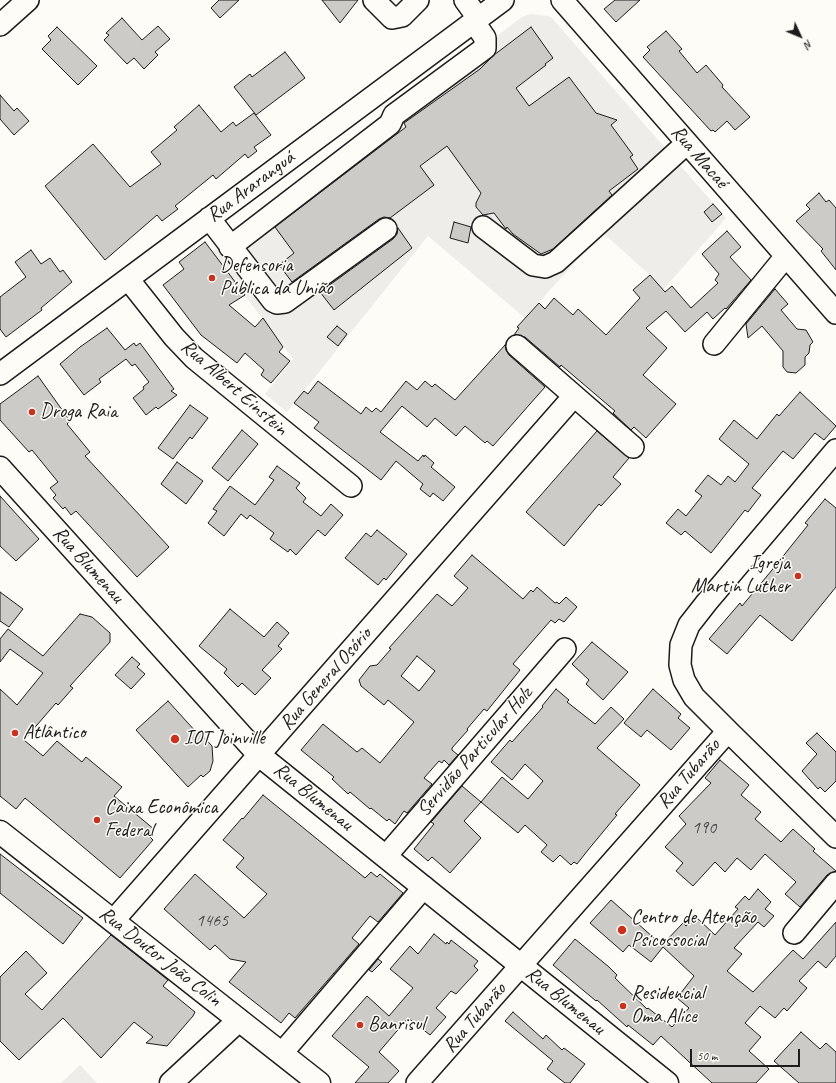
<!DOCTYPE html>
<meta charset="utf-8">
<style>
body{margin:0}
#map{position:relative;width:836px;height:1083px;overflow:hidden;background:#fdfcf7;font-family:Caveat,sans-serif}
canvas{display:block}
.north{position:absolute;left:780px;top:16px;width:40px;height:40px;-webkit-text-stroke:3px #fdfcf7;paint-order:stroke;rotate:134deg;font-size:11px;font-weight:700;line-height:16px;text-align:center;color:#1c1c1c}
.north::after{content:'';display:block;margin:auto;width:14px;height:18px;background:#1c1c1c;clip-path:polygon(50% 0,100% 100%,50% 72%,0 100%)}
.scale{position:absolute;left:690px;top:1049px;width:110px;height:18px;box-sizing:border-box;border:2px solid #1c1c1c;border-top:0;padding-left:5px;font-size:12px;line-height:14px;white-space:nowrap;color:#1c1c1c;-webkit-text-stroke:3px #fdfcf7;paint-order:stroke}
</style>
<div id="map">
<canvas width="836" height="1083"></canvas>
<div class="north">N</div>
<div class="scale">50 m</div>
</div>
<script>
const g = document.querySelector('canvas').getContext('2d');
g.lineJoin = 'round';
function fillPath(path, color) {
  g.fillStyle = color;
  g.fill(path, 'evenodd');
}
function toPath(rows) {
  const path = new Path2D();
  for (const r of rows) {
    path.moveTo(r[0], r[1]);
    for (let i = 2; i < r.length; i += 2) path.lineTo(r[i], r[i + 1]);
  }
  return path;
}
function strokePath(path, color, width, dash) {
  g.strokeStyle = color;
  g.lineWidth = width;
  g.lineCap = dash ? 'butt' : 'round';
  g.setLineDash(dash || []);
  g.stroke(path);
}
function drawText(font, color, halo, rows, align = 'center') {
  g.font = font + ' Caveat,sans-serif';
  g.lineWidth = 3;
  g.setLineDash([]);
  g.textBaseline = 'middle';
  g.strokeStyle = halo;
  g.fillStyle = color;
  for (const [text, x, y, turn = 0] of rows) {
    g.save();
    g.translate(x, y);
    g.rotate((+turn || 0) * Math.PI / 180);
    g.textAlign = isNaN(turn) ? turn : align;
    if (halo) g.strokeText(text, 0, 0);
    g.fillText(text, 0, 0);
    g.restore();
  }
}
const built = toPath([
 [531,14,548,16,552,18,726,218,663,290,650,275,602,232,525,318,428,236,287,412,265,394,293,359,212,252,522,17],
 [80,1065,97,1083,61,1083]
]);
const building = toPath([
 [219,0,239,0,220,18,211,8,219,0],
 [322,0,358,0,340,23,322,0],
 [615,0,640,0,616,22,604,9,615,0],
 [122,18,142,40,158,26,170,39,155,52,158,55,144,69,134,58,127,64,104,40,109,35,106,33,122,18],
 [57,27,97,66,78,85,42,49,51,40,48,36,57,27],
 [531,27,553,58,545,64,546,65,516,88,529,106,569,77,596,113,617,120,611,125,633,155,630,157,638,169,609,191,612,195,553,249,541,254,513,234,507,227,506,229,494,213,483,215,476,207,476,203,481,193,447,146,420,166,434,185,390,218,384,217,379,219,292,282,279,265,294,253,275,227,406,127,404,123,480,69,494,55,531,27],
 [666,31,682,49,679,51,697,73,706,65,723,85,722,87,750,117,735,130,727,121,715,132,713,130,711,131,643,57,650,50,647,47,666,31],
 [285,52,305,78,256,115,234,87,250,74,252,77,285,52],
 [0,95,14,111,17,108,29,121,14,135,0,119,0,95],
 [199,105,221,132,233,122,236,126,254,113,271,135,254,147,257,151,248,158,245,154,216,179,213,175,175,206,178,209,162,221,157,215,105,260,45,186,93,144,130,187,161,164,151,152,177,130,174,127,199,105],
 [819,193,826,202,829,200,836,208,836,270,821,251,823,249,796,221,810,209,806,205,819,193],
 [713,204,722,214,712,222,704,212,713,204],
 [454,222,471,227,468,243,450,238,454,222],
 [398,228,412,248,334,310,320,292,393,239,397,234,398,228],
 [727,231,741,247,730,257,751,280,726,309,725,308,713,319,707,312,685,332,666,311,646,328,667,348,643,375,676,404,646,438,634,427,631,430,613,413,615,411,561,365,560,367,525,337,514,335,519,328,517,327,539,303,545,309,554,298,573,315,578,309,606,335,640,298,633,290,650,275,665,292,672,286,691,308,718,283,715,280,719,274,702,254,727,231],
 [205,242,245,295,229,305,255,327,263,318,283,347,279,352,290,361,271,383,261,375,264,370,245,353,237,363,201,335,163,285,184,269,179,262,205,242],
 [31,250,41,264,50,258,60,272,63,270,72,282,41,308,42,310,6,337,0,329,0,297,26,277,15,262,31,250],
 [775,289,788,304,781,310,797,329,806,330,813,342,810,345,809,353,805,357,805,365,796,373,787,372,783,367,783,351,762,326,748,338,746,324,775,289],
 [337,326,347,334,338,346,327,337,337,326],
 [107,328,125,350,134,343,136,346,140,343,174,389,171,391,177,395,158,409,156,407,146,415,133,398,144,389,143,387,149,382,135,364,132,366,126,359,99,379,101,382,84,395,60,364,80,347,107,328],
 [505,345,506,350,509,355,545,387,493,446,487,441,485,443,465,426,456,436,435,418,427,427,402,406,380,432,418,461,423,455,424,457,425,455,434,463,431,467,455,487,443,501,433,493,430,497,420,489,423,484,396,461,381,480,314,428,319,422,294,403,304,391,308,394,318,381,361,414,366,407,372,412,376,408,381,412,406,381,417,390,425,381,432,387,435,384,455,400,505,345],
 [38,376,70,421,67,424,90,452,85,456,169,547,137,577,76,511,71,515,65,507,63,509,53,498,56,495,50,488,58,482,32,450,29,452,0,420,0,404,38,376],
 [800,392,836,426,824,440,815,433,793,459,783,451,752,488,761,495,748,512,745,510,711,553,685,531,681,535,666,523,678,509,686,516,702,496,695,491,708,475,721,485,728,476,735,482,749,464,719,439,734,420,757,439,777,414,779,416,800,392],
 [190,405,208,418,192,439,190,437,173,459,158,448,190,405],
 [242,430,258,444,228,481,212,468,242,430],
 [597,431,629,458,613,477,621,484,601,506,599,504,564,546,526,512,597,431],
 [177,462,203,481,186,504,161,484,177,462],
 [277,466,300,483,296,488,306,498,303,502,321,516,331,504,343,515,325,536,318,530,296,555,290,549,288,552,270,539,274,533,250,515,247,519,241,514,224,536,208,523,217,511,213,509,230,486,255,505,274,480,269,477,277,466],
 [0,496,39,539,16,561,0,546,0,496],
 [825,499,836,508,836,587,792,641,760,615,727,654,709,639,740,603,742,606,772,570,808,525,805,523,825,499],
 [377,530,407,554,386,580,384,578,378,585,345,558,366,533,371,537,377,530],
 [472,555,523,599,531,590,533,592,537,587,555,603,557,602,559,604,566,597,577,607,564,622,559,619,555,623,551,620,531,643,513,664,520,670,487,711,484,709,467,729,468,730,452,748,452,750,458,755,449,765,444,760,442,763,439,761,424,778,432,784,407,813,404,811,395,824,389,819,387,821,371,808,370,809,350,792,348,794,332,779,334,777,301,750,323,724,357,752,362,748,380,763,414,722,388,700,384,705,361,686,359,680,370,666,377,665,391,649,389,648,437,594,452,606,468,588,454,576,472,555],
 [417,656,435,671,419,691,401,676,417,656],
 [0,592,23,609,9,627,0,621,0,592],
 [230,609,264,637,277,622,289,633,278,646,282,649,262,670,271,678,255,695,242,683,238,687,224,673,227,669,199,646,230,609],
 [80,614,92,617,110,633,110,642,70,686,73,688,58,705,56,703,24,740,43,756,57,741,82,762,86,757,122,787,114,796,155,830,149,836,153,840,120,878,25,798,16,809,0,796,0,689,17,705,43,673,10,649,0,662,0,639,8,629,43,656,80,614],
 [592,642,628,672,603,700,586,684,589,680,572,664,592,642],
 [132,657,140,664,137,667,145,674,131,689,115,675,132,657],
 [556,689,569,700,567,702,595,724,611,707,624,719,597,748,640,785,615,814,617,815,588,850,577,864,574,862,571,865,560,855,553,862,541,852,547,845,525,825,518,833,481,802,502,777,528,799,543,781,525,764,512,780,491,762,510,740,512,742,543,707,542,706,556,689],
 [653,689,681,714,678,718,690,728,671,750,647,730,641,737,624,723,653,689],
 [168,701,197,733,199,732,212,746,213,761,210,771,203,777,201,775,188,787,136,730,168,701],
 [817,733,836,752,836,781,825,792,820,787,818,789,802,771,817,754,806,743,817,733],
 [720,760,749,785,741,795,761,812,755,819,781,842,793,829,815,849,813,851,836,871,827,875,800,907,785,894,796,882,765,854,751,870,737,858,725,872,715,862,693,886,676,871,683,863,665,847,686,824,679,816,711,783,705,778,720,760],
 [462,786,481,802,464,821,481,838,450,873,432,857,428,861,414,849,434,824,431,822,462,786],
 [263,795,365,878,371,872,377,877,380,874,403,893,378,922,370,916,352,938,359,944,295,1018,289,1013,281,1023,229,982,246,962,230,959,215,945,210,950,164,909,195,874,244,918,267,894,236,867,244,858,223,840,242,818,243,819,263,795],
 [0,854,83,918,63,944,0,893,0,854],
 [758,889,771,902,765,909,774,916,764,927,758,922,734,948,742,954,727,971,753,992,793,950,803,959,836,922,836,956,826,968,818,961,799,981,807,988,787,1011,784,1008,775,1018,760,1006,745,1023,761,1037,749,1051,769,1069,756,1083,712,1083,661,1036,653,1045,628,1025,627,1027,597,1000,596,1001,553,965,575,939,609,967,617,975,615,978,647,1009,648,1008,672,1027,689,1008,677,998,694,976,663,947,651,962,629,945,623,952,590,923,611,900,662,945,683,923,686,926,695,916,715,935,738,909,735,907,745,896,749,900,758,889],
 [434,934,446,944,447,942,449,944,451,940,478,961,474,966,478,970,456,994,451,991,436,1008,446,1017,430,1035,408,1018,379,1052,399,1071,388,1083,355,1083,369,1067,332,1036,367,996,389,1016,413,988,390,969,410,946,418,954,434,934],
 [111,935,168,980,163,986,195,1012,193,1016,167,1046,146,1043,153,1037,134,1022,101,1058,63,1018,19,1060,0,1041,0,977,26,951,47,973,25,994,42,1010,111,935],
 [378,959,382,962,372,972,369,970,378,959],
 [513,1012,543,1039,546,1035,562,1050,564,1048,585,1064,570,1083,565,1083,547,1069,553,1061,505,1021,513,1012],
 [801,1032,820,1049,826,1043,836,1052,836,1083,799,1083,774,1061,801,1032]
]);
const minor = toPath([
 [374,0,392,18,402,16,418,0],
 [465,0,478,18],
 [562,0,836,313],
 [0,25,28,0],
 [209,218,273,301,277,303,285,302,386,229],
 [483,227,533,265,545,267,556,262,687,143],
 [230,247,390,124,394,115,485,48,485,38,474,22],
 [128,279,174,337,194,358,351,486],
 [714,344,786,256],
 [517,346,633,447],
 [0,374,503,0],
 [728,731,836,837],
 [386,856,565,649],
 [113,921,574,396],
 [794,933,836,883],
 [282,1053,424,887],
 [417,1083,728,731,694,697,684,680,680,665,681,645,689,625,707,602,836,450]
]);
const major = toPath([
 [0,468,259,755,667,1083],
 [0,832,319,1083],
 [171,1083,239,1020]
]);
const markers = [
 [212,278,4,"#c8321e"],
 [32,412,4,"#c8321e"],
 [798,576,4,"#c8321e"],
 [15,733,4,"#c8321e"],
 [175,739,5,"#c8321e"],
 [97,820,4,"#c8321e"],
 [622,930,5,"#c8321e"],
 [623,1006,4,"#c8321e"],
 [360,1025,4,"#c8321e"]
];
const numberNames = [
 ["190",704,828],
 ["1465",212,921]
];
const streetNames = [
 ["Rua Macaé",699,157,49],
 ["Rua Araranguá",251,187,-37],
 ["Rua Albert Einstein",234,388,41],
 ["Rua Blumenau",88,565,48],
 ["Rua General Osório",326,679,-49],
 ["Servidão Particular Holz",475,752,-49],
 ["Rua Tubarão",689,774,-49],
 ["Rua Blumenau",313,797,39],
 ["Rua Doutor João Colin",160,957,38],
 ["Rua Blumenau",565,1001,39],
 ["Rua Tubarão",475,1018,-49]
];
const poiNames = [
 ["Defensoria",220,266],
 ["Pública da União",220,289],
 ["Droga Raia",40,412],
 ["Igreja",790,564,"right"],
 ["Martin Luther",790,587,"right"],
 ["Atlântico",23,733],
 ["IOT Joinville",184,739],
 ["Caixa Econômica",105,808],
 ["Federal",105,831],
 ["Centro de Atenção",631,918],
 ["Psicossocial",631,941],
 ["Residencial",631,994],
 ["Oma Alice",631,1017],
 ["Banrisul",368,1025]
];
fillPath(built, '#eeede9');
fillPath(building, '#cccbc8');
strokePath(building, '#1c1c1c', 1);
strokePath(minor, '#1c1c1c', 24);
strokePath(major, '#1c1c1c', 25);
strokePath(minor, '#fdfcf7', 21);
strokePath(major, '#fdfcf7', 22);
for (const [x, y, r, color] of markers) {
  const dot = new Path2D();
  dot.arc(x, y, r, 0, 2 * Math.PI);
  g.fillStyle = color;
  g.fill(dot);
  strokePath(dot, '#fdfcf7', 1.5);
}
drawText('18px', '#484847', null, numberNames);
drawText('20px', '#1c1c1c', '#fdfcf7', streetNames);
drawText('20px', '#1c1c1c', '#fdfcf7', poiNames, 'left');
</script>
